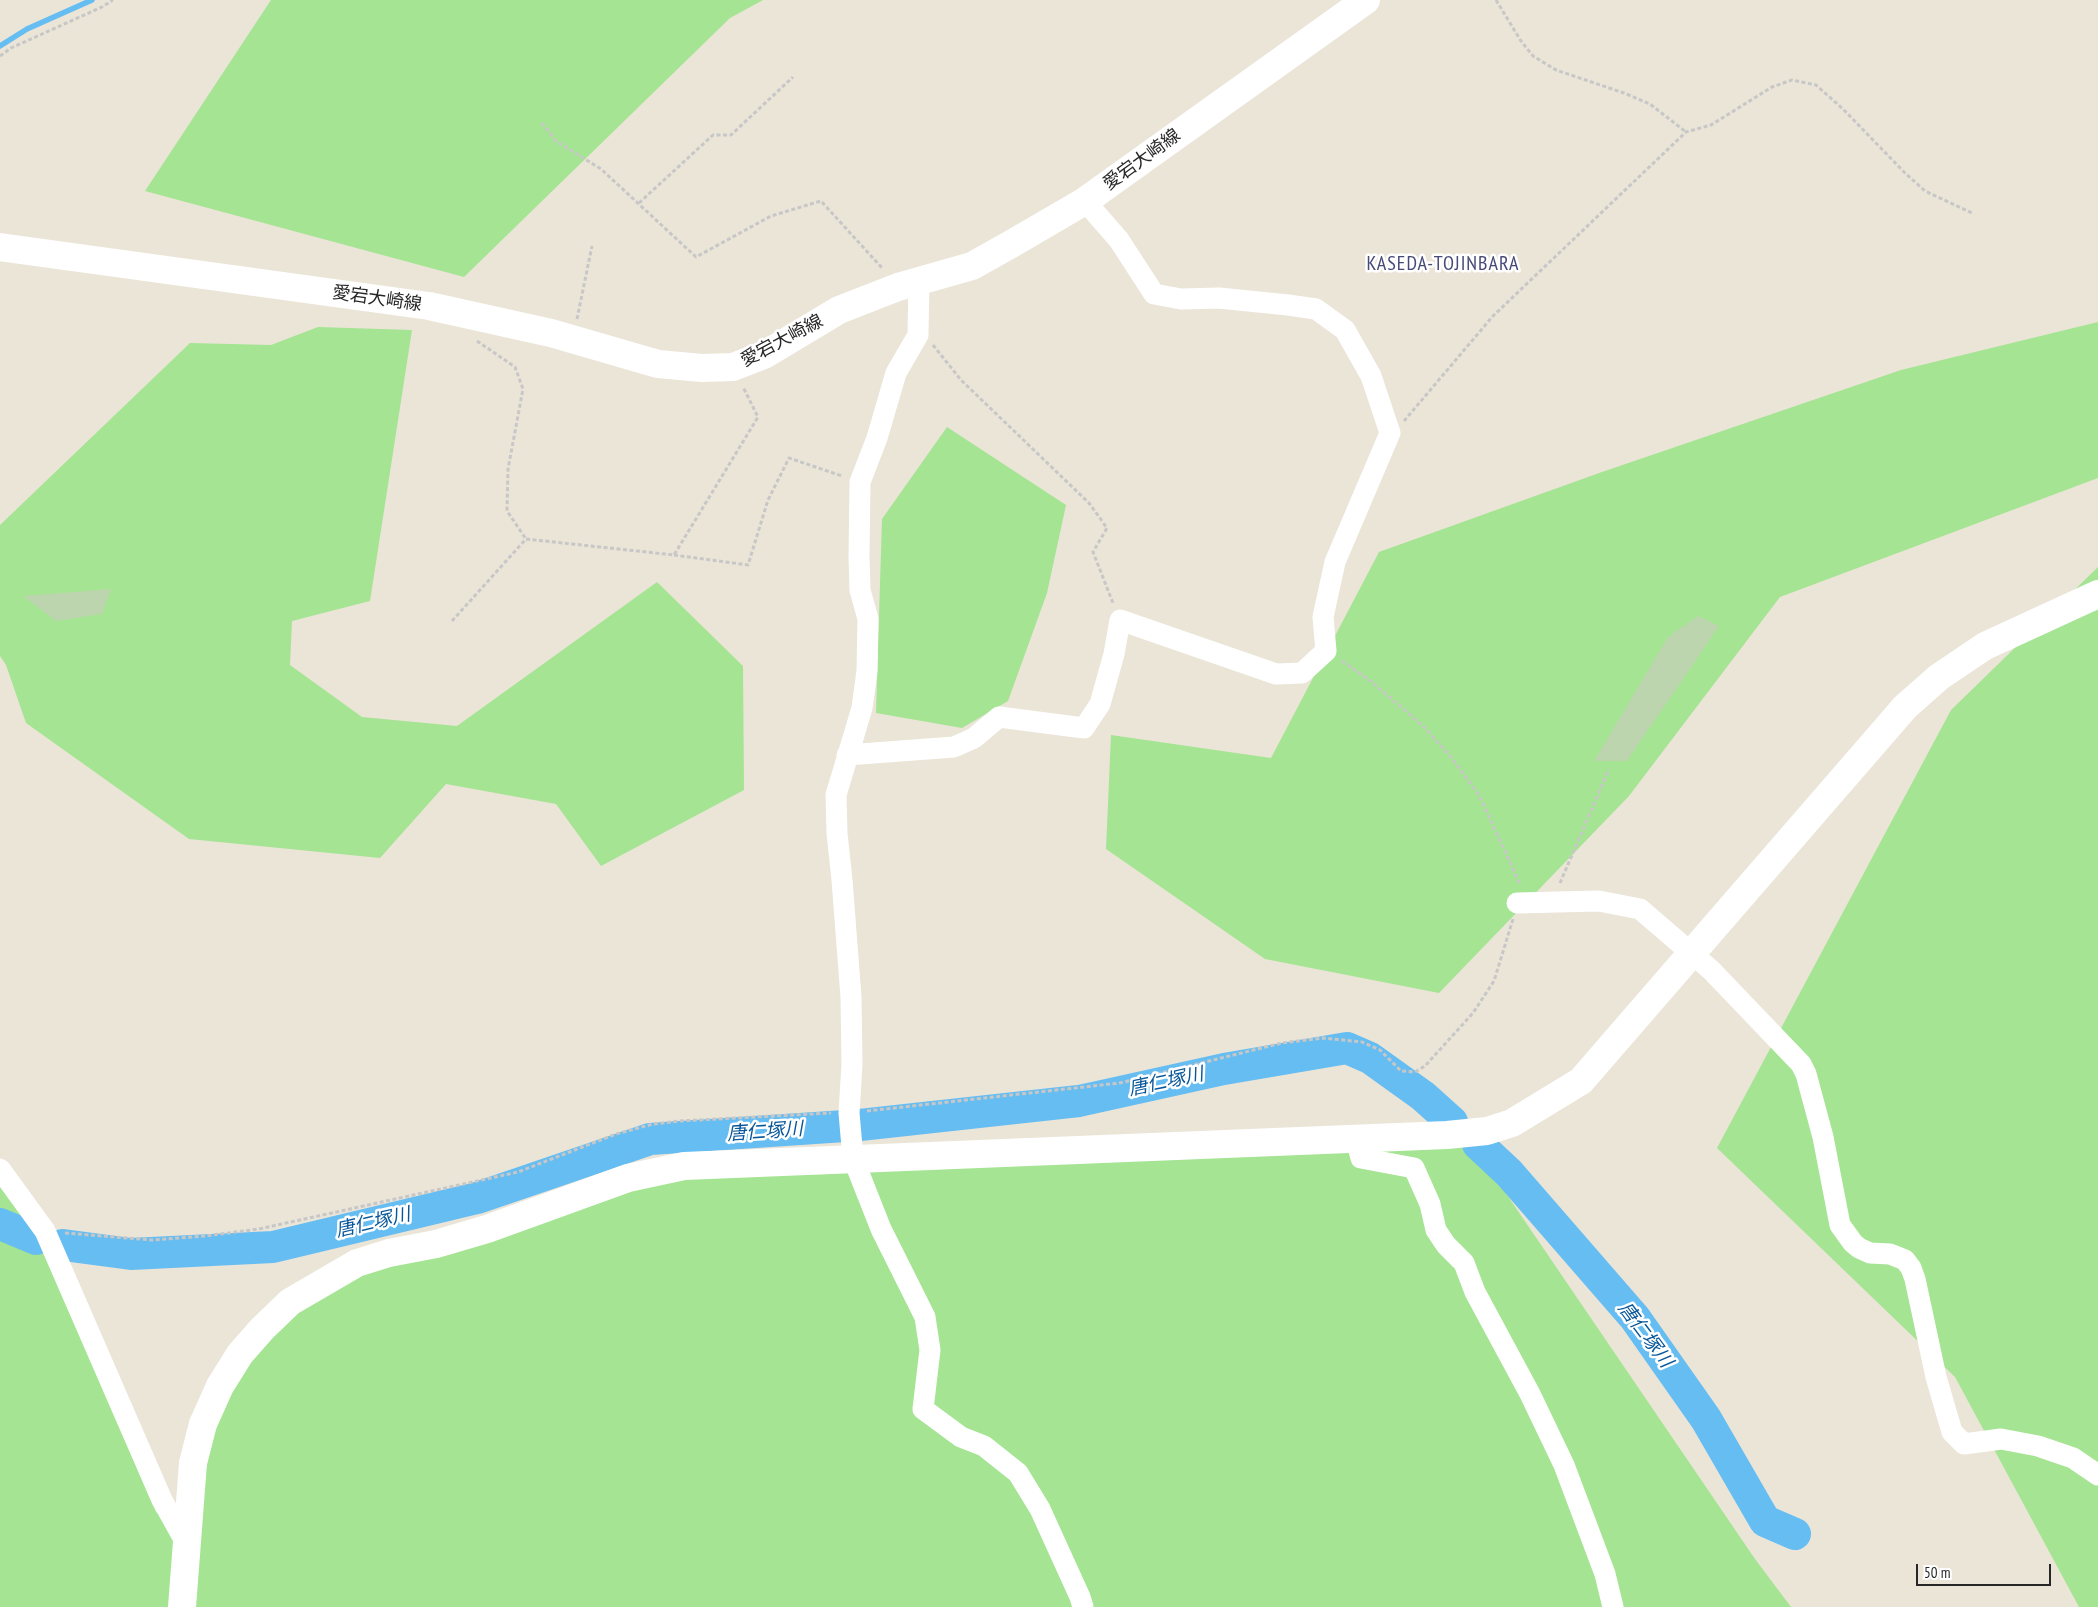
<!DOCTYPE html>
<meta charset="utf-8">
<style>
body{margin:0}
#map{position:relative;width:2098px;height:1607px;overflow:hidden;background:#ebe5d8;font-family:"PT Sans Narrow",sans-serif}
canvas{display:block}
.scale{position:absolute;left:1916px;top:1564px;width:135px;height:22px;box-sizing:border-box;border:2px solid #272727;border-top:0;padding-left:6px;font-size:15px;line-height:18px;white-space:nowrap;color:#272727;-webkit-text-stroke:4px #fff;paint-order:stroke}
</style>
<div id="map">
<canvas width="2098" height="1607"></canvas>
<div class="scale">50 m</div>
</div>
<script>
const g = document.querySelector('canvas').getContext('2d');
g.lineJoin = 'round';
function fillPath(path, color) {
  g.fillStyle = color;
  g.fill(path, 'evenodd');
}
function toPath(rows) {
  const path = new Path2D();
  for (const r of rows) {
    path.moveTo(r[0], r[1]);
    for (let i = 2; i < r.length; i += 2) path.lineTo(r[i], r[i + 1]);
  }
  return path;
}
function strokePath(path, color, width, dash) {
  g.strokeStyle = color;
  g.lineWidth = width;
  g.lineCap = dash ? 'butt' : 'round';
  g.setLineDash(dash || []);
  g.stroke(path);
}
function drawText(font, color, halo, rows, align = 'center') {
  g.font = font + ' "PT Sans Narrow","Noto Sans JP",sans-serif';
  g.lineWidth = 5;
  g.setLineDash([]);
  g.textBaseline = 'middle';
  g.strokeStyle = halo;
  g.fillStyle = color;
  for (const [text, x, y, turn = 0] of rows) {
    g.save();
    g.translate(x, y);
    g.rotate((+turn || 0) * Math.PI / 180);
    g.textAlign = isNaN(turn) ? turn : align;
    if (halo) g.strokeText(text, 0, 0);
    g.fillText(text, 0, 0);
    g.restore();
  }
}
const green = toPath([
 [271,0,763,0,730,18,464,277,145,191],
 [2098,322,2098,478,1780,597,1629,796,1439,993,1265,959,1106,849,1111,735,1271,758,1379,552,1602,472,1901,370],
 [318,327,412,330,370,601,292,621,290,665,362,717,457,726,657,582,743,666,744,790,601,866,556,804,446,784,380,858,189,839,26,723,6,665,0,656,0,525,190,343,271,345],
 [947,427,1066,505,1047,593,1008,701,962,728,876,713,882,519],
 [2098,567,2098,1607,2079,1607,1955,1377,1717,1148,1951,710],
 [1473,1145,1755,1559,1791,1607,0,1607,0,1177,40,1233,156,1512,196,1535,210,1444,236,1378,267,1337,308,1303,351,1276,643,1185,697,1177]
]);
const cemetery = toPath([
 [111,589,102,614,56,621,23,596],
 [1698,616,1719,626,1627,761,1594,761,1668,637]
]);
const stream = toPath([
 [0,46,27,29,92,0]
]);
const river = toPath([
 [1478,1144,1509,1173,1635,1318,1706,1419,1765,1521,1795,1534],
 [0,1224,36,1239],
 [63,1245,131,1254,273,1247,477,1198,650,1139,860,1125,1079,1101,1224,1069,1347,1048,1370,1058,1423,1096,1452,1122]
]);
const path = toPath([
 [1496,0,1521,41,1533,56,1556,70,1624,93,1650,104,1686,132],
 [0,56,11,48,102,7,113,0],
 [542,123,556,141,601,169,696,257,771,216,821,201,883,269],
 [639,203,713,135,731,135,793,77],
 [577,319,592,246],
 [477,341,515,367,523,389,508,469,507,511,526,539],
 [933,345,961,380,1089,503,1107,528,1093,552,1113,603],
 [1404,421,1493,316,1686,132,1711,125,1772,87,1792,80,1816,85,1843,109,1905,173,1925,191,1972,213],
 [674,555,748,565,768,500,789,458,842,476],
 [452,621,526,539,674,555,758,417,743,387],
 [1342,661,1372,682,1423,726,1451,757,1479,795,1520,884],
 [1560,883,1609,769],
 [867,1111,1120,1083,1282,1043,1323,1038,1362,1042,1380,1050,1401,1071,1415,1072,1425,1066,1473,1013,1494,981,1513,919],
 [65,1233,152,1240,205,1236,259,1229,518,1172,616,1134,653,1124,679,1121,831,1113]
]);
const street = toPath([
 [919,280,918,335,896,373,877,438,860,482,859,557,860,590,868,619,867,671,862,708,836,795,837,833,842,880,851,997,852,1064,849,1113,853,1158,881,1229,925,1317,930,1350,923,1409,961,1437,984,1446,1018,1473,1040,1509,1080,1597,1083,1607],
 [847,755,954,747,974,738,999,717,1084,728,1100,704,1114,654,1120,620,1276,674,1302,673,1326,651,1323,617,1335,562,1390,433,1371,376,1345,330,1316,309,1288,305,1219,298,1181,299,1154,294,1119,240,1085,201],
 [1517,903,1599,901,1640,909,1711,970,1801,1064,1806,1074,1823,1137,1840,1225,1853,1243,1859,1248,1870,1253,1890,1254,1905,1260,1911,1268,1915,1279,1936,1377,1952,1432,1964,1444,2001,1439,2038,1446,2073,1458,2098,1475],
 [1356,1139,1361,1158,1414,1168,1430,1204,1436,1230,1446,1245,1464,1263,1475,1292,1530,1394,1564,1465,1605,1574,1613,1607],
 [0,1169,45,1231,162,1500,186,1543]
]);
const secondary = toPath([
 [0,247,429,306,551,333,658,364,702,368,733,367,764,355,839,310,898,287,972,266,1013,243,1085,201,1366,0],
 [182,1607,193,1463,203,1424,220,1386,240,1354,262,1329,290,1302,357,1263,389,1253,436,1244,487,1229,628,1178,684,1166,1447,1135,1487,1131,1512,1123,1581,1081,1905,707,1939,677,1985,646,2098,594]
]);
const streetNames = [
 ["愛宕大崎線",1142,160,-36],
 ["愛宕大崎線",377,299,8],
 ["愛宕大崎線",782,341,-28]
];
const waterNames = [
 ["唐仁塚川",1166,1082,-12],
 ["唐仁塚川",765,1132,-4],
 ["唐仁塚川",373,1223,-13],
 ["唐仁塚川",1645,1335,53]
];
const quarterNames = [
 ["KASEDA-TOJINBARA",1443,264]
];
fillPath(green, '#a4e492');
fillPath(cemetery, '#bdd5ae');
strokePath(stream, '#66bdf2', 5.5);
strokePath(river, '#66bdf2', 32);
strokePath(path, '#c7c7c7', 3, [4, 2.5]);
strokePath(street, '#fff', 21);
strokePath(secondary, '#fff', 28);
drawText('18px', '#272727', '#fff', streetNames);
drawText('italic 19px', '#08579a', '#fff', waterNames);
g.letterSpacing = '1px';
drawText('20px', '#474a79', '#fff', quarterNames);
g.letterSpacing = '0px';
</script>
